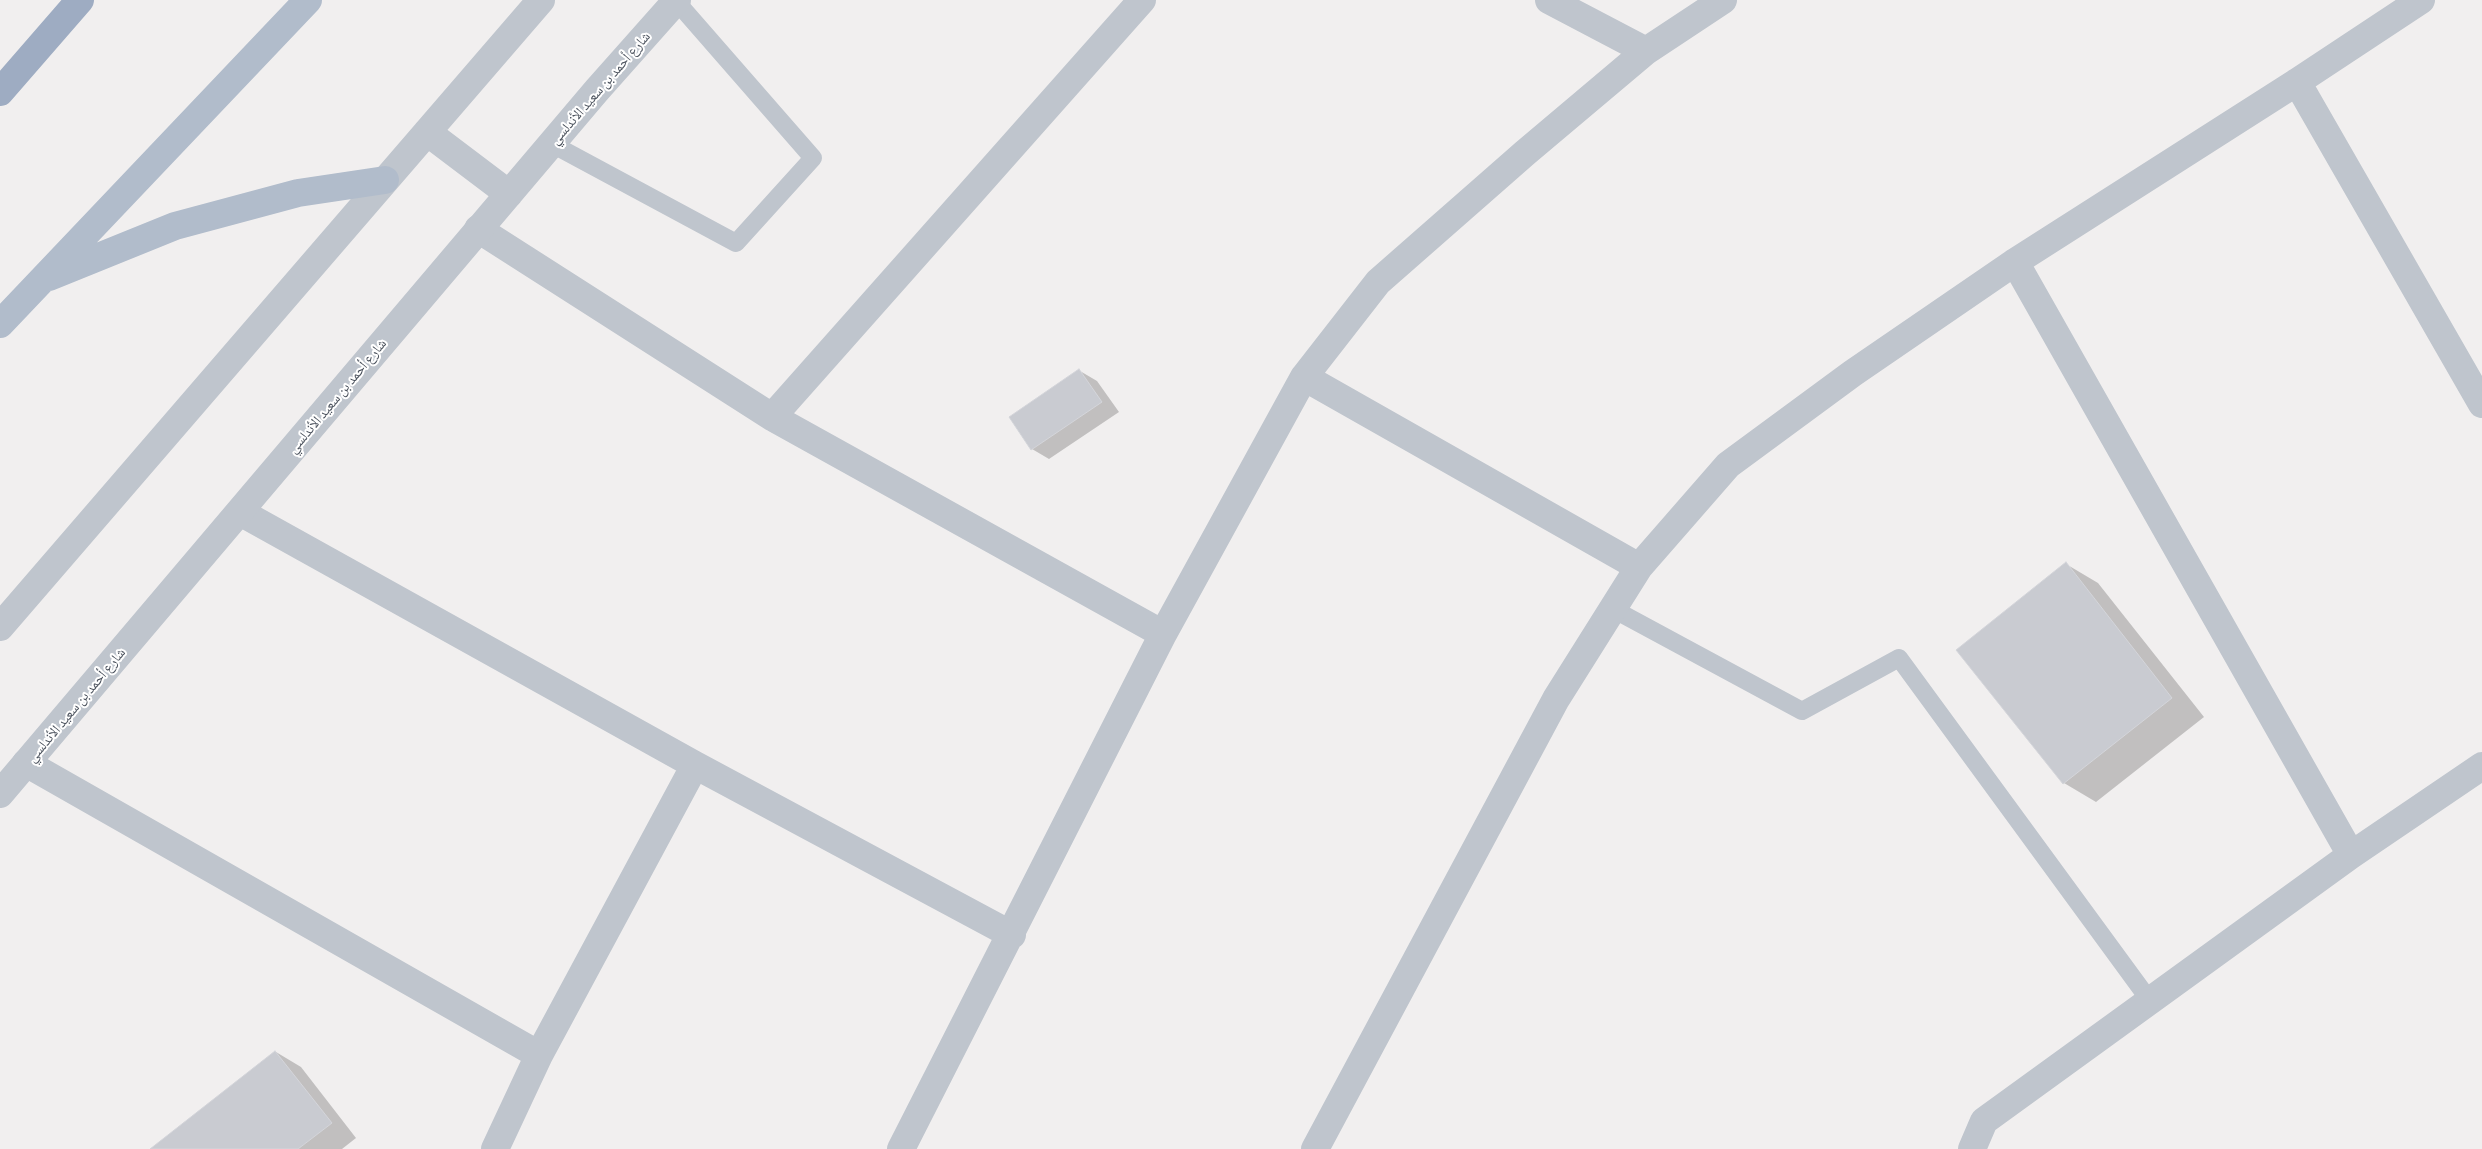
<!DOCTYPE html>
<meta charset="utf-8">
<style>
body{margin:0}
canvas{display:block;background:#f1efef}
</style>
<canvas width="2482" height="1149"></canvas>
<script>
const g = document.querySelector('canvas').getContext('2d');
g.lineJoin = 'round';
function fillPath(path, color) {
  g.fillStyle = color;
  g.fill(path, 'evenodd');
}
function toPath(rows) {
  const path = new Path2D();
  for (const r of rows) {
    path.moveTo(r[0], r[1]);
    for (let i = 2; i < r.length; i += 2) path.lineTo(r[i], r[i + 1]);
  }
  return path;
}
function strokePath(path, color, width, dash) {
  g.strokeStyle = color;
  g.lineWidth = width;
  g.lineCap = dash ? 'butt' : 'round';
  g.setLineDash(dash || []);
  g.stroke(path);
}
function drawText(font, color, halo, rows, align = 'center') {
  g.font = font + ' Barlow,"Noto Naskh Arabic",sans-serif';
  g.lineWidth = 4;
  g.setLineDash([]);
  g.textBaseline = 'middle';
  g.strokeStyle = halo;
  g.fillStyle = color;
  for (const [text, x, y, turn = 0] of rows) {
    g.save();
    g.translate(x, y);
    g.rotate((+turn || 0) * Math.PI / 180);
    g.textAlign = isNaN(turn) ? turn : align;
    if (halo) g.strokeText(text, 0, 0);
    g.fillText(text, 0, 0);
    g.restore();
  }
}
const shadow = toPath([
 [1080,371,1097,381,1119,412,1049,459,1032,449,1010,418],
 [2066,564,2098,583,2204,717,2096,802,2064,783],
 [276,1052,301,1067,356,1138,342,1149,152,1149]
]);
const building = toPath([
 [1079,369,1102,402,1031,450,1009,417,1079,369],
 [2066,562,2172,698,2063,784,1956,650,2066,562],
 [275,1051,332,1123,298,1149,150,1149,275,1051]
]);
const service = toPath([
 [552,144,736,243,813,158,676,1],
 [1613,609,1802,711,1899,658,2150,1001]
]);
const minor = toPath([
 [1549,0,1646,51],
 [2297,82,2482,404],
 [478,229,772,417,1163,634],
 [2015,262,2351,855],
 [1304,377,1639,567],
 [772,417,1142,0],
 [240,512,695,765,1012,935],
 [26,763,539,1055],
 [495,1149,539,1055,695,765],
 [901,1149,1163,634,1304,377,1378,282,1525,153,1646,51,1723,0],
 [1315,1149,1556,699,1639,567,1728,465,1853,373,2015,262,2297,82,2421,0],
 [1972,1149,1984,1121,2351,855,2482,766]
]);
const tertiary = toPath([
 [427,132,509,194],
 [0,627,541,0],
 [0,794,597,90,677,0]
]);
const primary = toPath([
 [49,277,175,226,298,193,385,180],
 [0,324,308,0]
]);
const trunk = toPath([
 [0,92,80,0]
]);
const streetNames = [
 ["شارع أحمد بن سعيد الأندلسي",600,88,-49],
 ["شارع أحمد بن سعيد الأندلسي",337,396,-50],
 ["شارع أحمد بن سعيد الأندلسي",76,705,-50]
];
fillPath(shadow, '#0003');
fillPath(building, '#c9cbd1');
strokePath(building, '#d4d5da', 1);
strokePath(service, '#bfc5cd', 18);
strokePath(minor, '#bfc5cd', 28);
strokePath(tertiary, '#bfc5cd', 28);
strokePath(primary, '#b1bccb', 28);
strokePath(trunk, '#9eacc2', 28);
drawText('14px', '#49505b', '#fff', streetNames);
</script>
